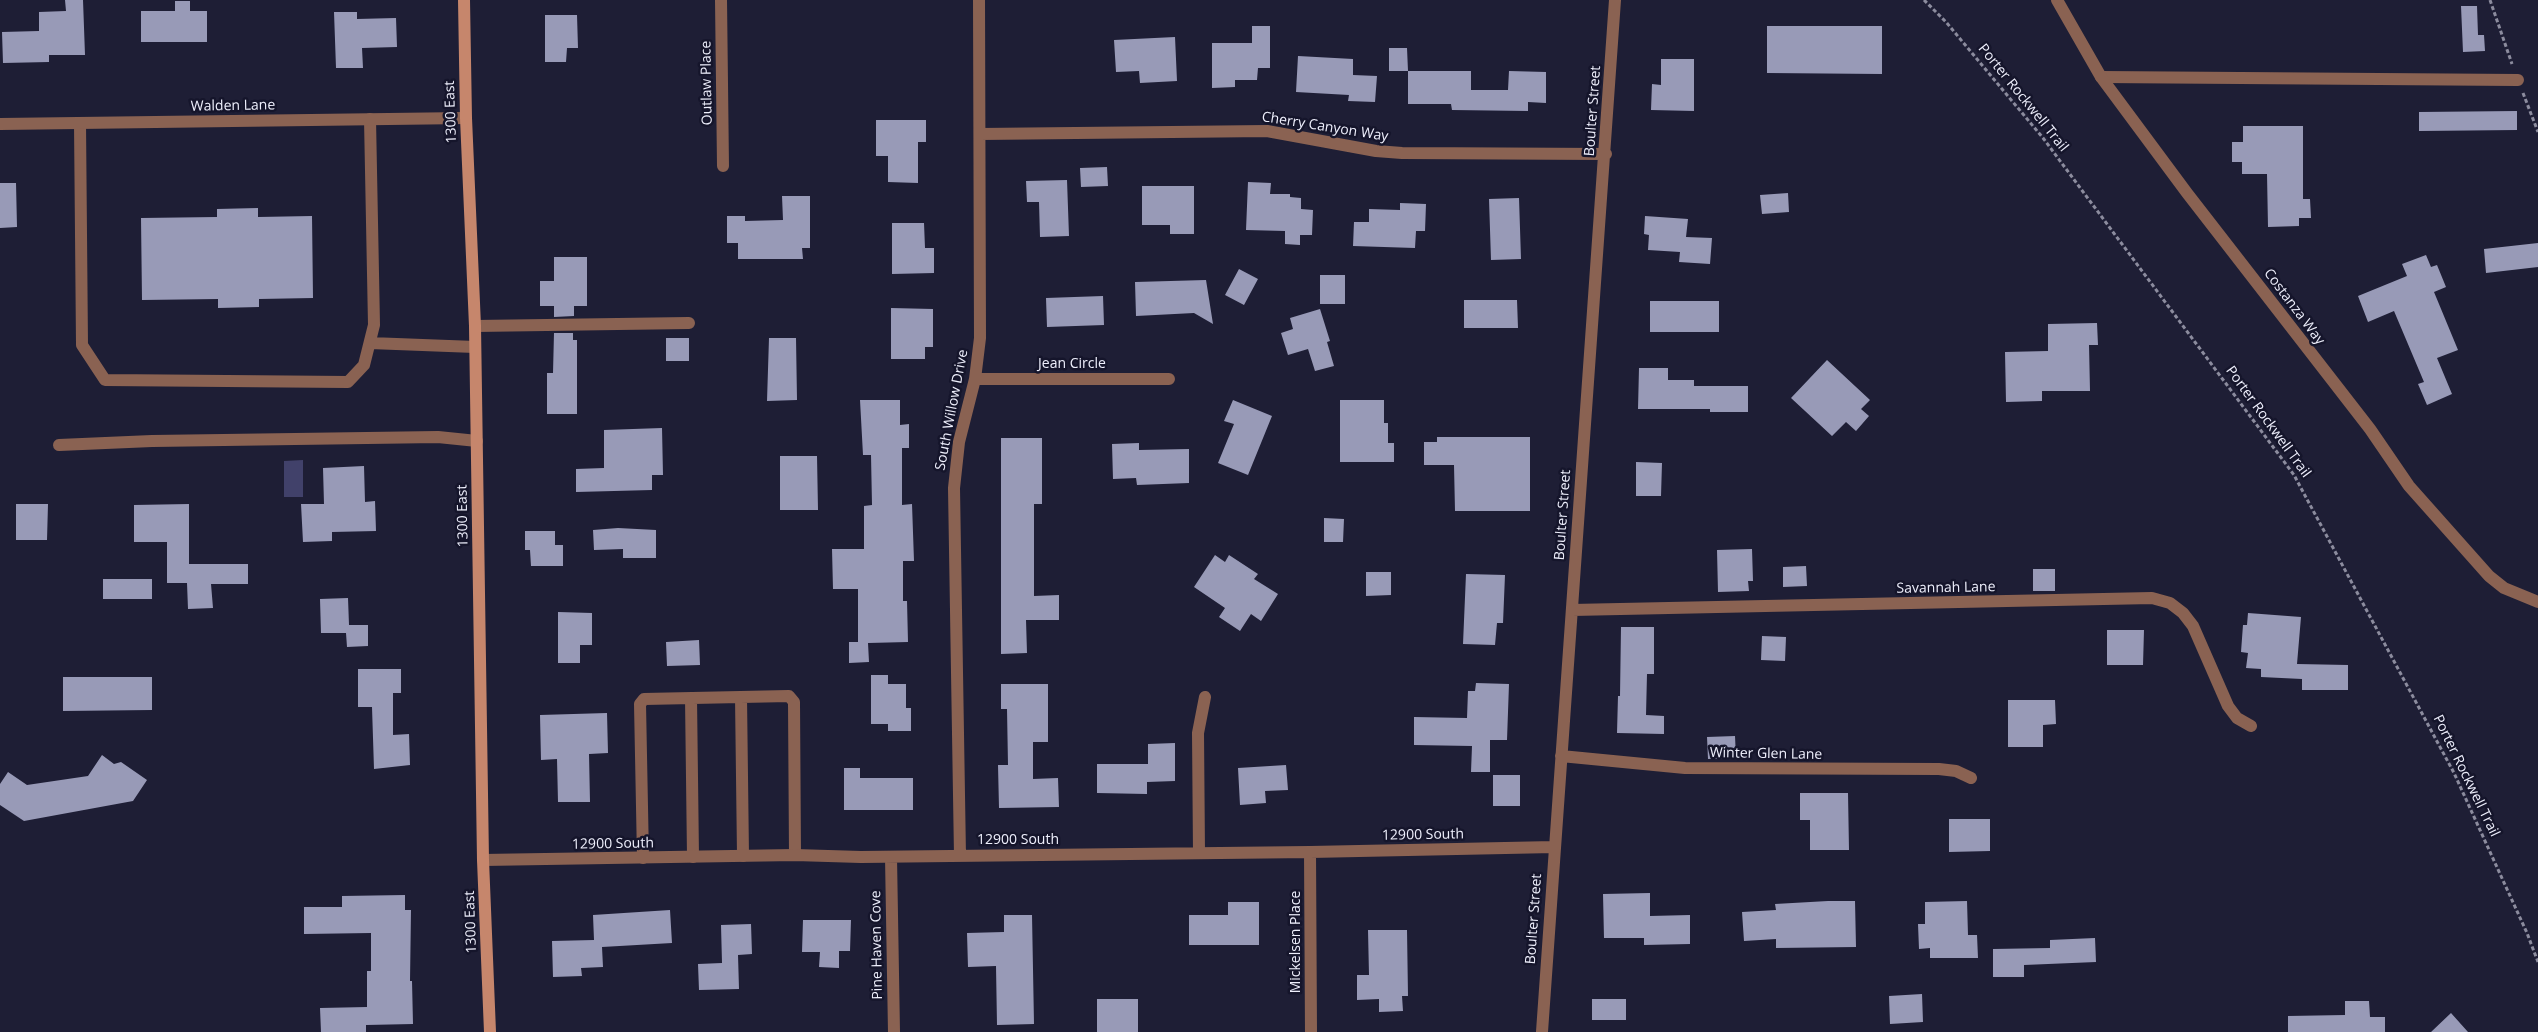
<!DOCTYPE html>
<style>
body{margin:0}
canvas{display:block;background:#1e1e35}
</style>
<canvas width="2538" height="1032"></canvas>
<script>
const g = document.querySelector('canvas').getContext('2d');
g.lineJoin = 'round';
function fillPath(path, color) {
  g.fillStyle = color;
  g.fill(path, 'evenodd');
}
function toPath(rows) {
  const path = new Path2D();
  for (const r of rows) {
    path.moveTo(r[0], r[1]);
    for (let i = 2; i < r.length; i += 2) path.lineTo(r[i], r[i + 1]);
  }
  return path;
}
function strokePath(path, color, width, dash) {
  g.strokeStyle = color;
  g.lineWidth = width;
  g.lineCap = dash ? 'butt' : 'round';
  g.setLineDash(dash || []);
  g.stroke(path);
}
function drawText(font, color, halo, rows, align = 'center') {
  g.font = font + ' "Open Sans",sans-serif';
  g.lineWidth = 5;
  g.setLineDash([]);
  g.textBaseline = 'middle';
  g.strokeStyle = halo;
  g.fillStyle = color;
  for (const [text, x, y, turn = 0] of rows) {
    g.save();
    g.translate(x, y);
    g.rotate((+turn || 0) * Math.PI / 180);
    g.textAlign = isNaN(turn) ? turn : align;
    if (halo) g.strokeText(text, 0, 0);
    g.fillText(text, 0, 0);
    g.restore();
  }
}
const water = toPath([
 [303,460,303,497,284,497,284,461]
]);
const building = toPath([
 [65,0,83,0,85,55,49,55,49,62,3,63,2,32,39,31,39,12,66,11],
 [175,1,190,1,190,11,207,11,207,42,141,42,141,11,175,11],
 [2461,6,2477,6,2478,35,2484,35,2485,51,2463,52],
 [334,12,357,12,357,19,396,18,397,47,362,48,363,68,336,68],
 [545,15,577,15,578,48,567,48,566,62,545,62],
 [1252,26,1270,26,1270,68,1258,68,1257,80,1235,80,1235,87,1212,88,1212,43,1252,43],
 [1767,26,1882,26,1882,74,1767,73],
 [1175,37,1177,81,1140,83,1139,71,1116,72,1114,40],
 [1389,48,1407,48,1408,71,1389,71],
 [1298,56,1353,59,1353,75,1377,76,1375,102,1348,101,1349,95,1296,92],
 [1661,59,1694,59,1694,111,1651,110,1652,84,1661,85],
 [1408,71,1471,71,1471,90,1508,90,1509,71,1546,72,1546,103,1528,102,1528,111,1452,110,1451,104,1408,104],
 [2517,111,2517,130,2419,131,2419,112],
 [876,120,926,120,926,142,918,142,918,183,888,182,888,156,876,156],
 [2243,126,2303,126,2303,199,2310,199,2311,218,2299,218,2299,226,2268,227,2267,174,2242,174,2242,162,2232,162,2232,142,2243,142],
 [1107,167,1108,186,1081,187,1080,168],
 [1067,180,1069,236,1040,237,1039,202,1027,202,1026,181],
 [1248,182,1271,183,1270,194,1290,194,1290,197,1301,198,1301,209,1313,210,1312,235,1300,235,1300,245,1285,244,1285,231,1246,230],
 [0,183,16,183,17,227,0,228],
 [1142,186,1194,186,1194,234,1170,234,1170,225,1142,225],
 [1788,193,1789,212,1762,214,1760,195],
 [782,196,810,196,810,248,802,248,803,259,738,259,738,243,727,243,727,216,745,216,745,221,783,220],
 [1519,198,1521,259,1491,260,1489,199],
 [1400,203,1426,204,1425,231,1416,231,1415,248,1353,246,1354,222,1369,222,1369,209,1400,210],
 [258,208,258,217,312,216,313,298,259,299,259,307,218,308,218,299,142,300,141,218,217,217,217,209],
 [1645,216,1688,219,1686,237,1712,238,1710,264,1679,262,1680,252,1648,250,1649,235,1644,234],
 [892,223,924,223,925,248,934,248,934,273,892,274],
 [2538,243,2538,267,2486,273,2484,249],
 [2426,255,2431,267,2437,265,2446,287,2434,292,2458,350,2437,358,2452,394,2427,405,2418,384,2424,382,2394,311,2368,322,2358,296,2407,276,2402,264],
 [554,257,587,257,587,306,574,306,574,316,554,317,554,306,540,306,540,281,554,281],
 [1239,269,1258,279,1244,305,1225,295],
 [1320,275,1345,275,1345,304,1320,304],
 [1206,280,1213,324,1194,313,1136,316,1135,282],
 [1103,296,1104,325,1047,327,1046,298],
 [1464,300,1517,300,1518,328,1464,328],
 [1650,301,1719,301,1719,332,1650,332],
 [891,308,933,309,933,347,925,347,925,359,891,359],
 [1320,309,1330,341,1327,342,1334,366,1315,371,1308,349,1288,355,1281,333,1293,329,1290,318],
 [2097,323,2098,345,2089,345,2090,391,2042,391,2042,401,2006,402,2005,352,2048,351,2048,324],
 [554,333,573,333,573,340,577,340,577,414,547,414,547,373,553,373],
 [666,338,689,338,689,361,666,361],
 [769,338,796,338,797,400,767,401],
 [1827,360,1870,400,1861,409,1869,416,1856,431,1846,422,1832,436,1791,398],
 [1639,368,1668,368,1668,380,1694,380,1694,386,1748,386,1748,412,1710,412,1710,409,1638,409],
 [860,400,900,400,900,425,909,424,909,448,902,448,902,505,912,504,914,561,903,561,903,601,907,601,908,642,868,643,869,662,849,663,849,642,858,642,858,589,833,589,832,549,864,549,864,506,872,505,871,455,863,455],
 [1233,400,1272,416,1248,475,1218,463,1234,424,1224,421],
 [1340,400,1384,400,1384,423,1388,423,1388,443,1394,443,1394,462,1340,462],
 [662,428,663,475,652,475,652,490,576,492,576,469,604,468,604,430],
 [1437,437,1530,437,1530,511,1455,511,1454,465,1424,465,1424,442,1437,442],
 [1001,438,1042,438,1042,504,1034,504,1034,596,1059,595,1059,620,1026,620,1027,653,1001,654],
 [1139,443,1139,450,1189,449,1189,483,1137,485,1136,478,1113,479,1112,444],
 [780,456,817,456,818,510,780,510],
 [1636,462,1662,463,1661,496,1636,496],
 [364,466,365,502,375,501,376,531,332,532,332,541,303,542,301,504,324,504,323,468],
 [16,504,48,504,47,540,16,540],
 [189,504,189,564,248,564,248,584,211,584,213,608,188,609,187,583,167,583,167,542,134,542,134,505],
 [1324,518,1344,519,1343,542,1324,542],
 [618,528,656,530,656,558,623,558,623,549,594,550,593,530],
 [525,531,555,531,555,545,563,545,563,566,531,566,530,550,525,550],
 [1752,549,1753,581,1748,581,1749,591,1718,592,1717,550],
 [1215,555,1225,562,1229,555,1258,574,1254,579,1278,594,1261,621,1251,614,1240,631,1219,617,1225,608,1194,587],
 [1806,566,1807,586,1783,587,1783,567],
 [2033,569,2055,569,2055,591,2033,591],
 [1366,572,1391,572,1391,595,1366,596],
 [1466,574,1505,575,1503,623,1497,623,1495,645,1463,644],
 [103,579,152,579,152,599,103,599],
 [348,598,349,625,368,625,368,646,347,647,346,633,321,633,320,599],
 [558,612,592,613,592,645,580,645,580,663,558,663],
 [2248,613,2301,617,2297,664,2348,665,2348,690,2302,690,2302,679,2261,677,2261,669,2246,668,2248,653,2241,652,2243,625,2247,625],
 [1621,627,1654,627,1654,674,1647,674,1646,715,1664,716,1664,734,1617,733,1618,696,1620,696],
 [2107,630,2144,630,2143,665,2107,665],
 [1762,636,1786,637,1785,661,1761,660],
 [699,640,700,665,667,666,666,642],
 [358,669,401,669,401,693,393,693,393,735,409,734,410,765,374,769,372,707,358,707],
 [871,675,888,675,888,684,906,684,906,708,911,708,911,731,888,731,888,724,871,724],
 [63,677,152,677,152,710,63,711],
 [1476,683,1509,684,1507,740,1490,740,1490,772,1471,772,1472,746,1414,745,1414,717,1467,718,1468,691,1475,691],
 [1001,684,1048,684,1048,742,1033,742,1033,779,1058,778,1059,807,999,808,998,765,1008,765,1007,709,1001,709],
 [2008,700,2055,700,2056,724,2043,725,2043,747,2008,747],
 [607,713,608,753,589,754,590,802,558,802,557,759,541,760,540,715],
 [1735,736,1736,758,1708,759,1707,737],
 [1175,743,1175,781,1147,782,1147,794,1097,793,1097,764,1148,764,1148,744],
 [102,755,114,764,121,762,147,780,133,801,24,821,0,805,0,784,8,772,27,785,88,776],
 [1286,765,1288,790,1265,791,1266,803,1240,805,1238,768],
 [844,768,860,768,860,778,913,778,913,810,844,810],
 [1493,775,1520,775,1520,806,1493,806],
 [1800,793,1848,793,1849,850,1810,850,1810,820,1800,820],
 [1949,819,1990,819,1990,851,1949,852],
 [1650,893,1650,916,1690,915,1690,944,1644,945,1644,938,1604,938,1603,894],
 [405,895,405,910,411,910,410,981,412,981,413,1024,366,1025,366,1032,321,1032,320,1008,367,1007,367,971,371,971,371,933,304,934,304,907,342,907,342,896],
 [1828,901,1855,901,1856,947,1776,948,1776,939,1744,941,1742,912,1776,910,1775,904],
 [1967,901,1968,935,1977,935,1978,958,1930,958,1930,948,1919,949,1918,924,1925,924,1925,902],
 [1228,902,1259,902,1259,945,1189,945,1189,915,1228,915],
 [670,910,672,943,602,947,603,967,581,968,582,976,553,977,552,941,594,940,593,915],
 [1004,915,1032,915,1034,1024,997,1025,996,966,968,967,967,933,1004,932],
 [803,920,851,920,850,951,839,951,839,968,819,967,820,952,802,952],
 [751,924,752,954,738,955,739,989,699,990,698,964,722,963,721,925],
 [1368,930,1407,930,1408,996,1402,996,1403,1011,1379,1012,1379,999,1357,1000,1357,975,1369,975],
 [2095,938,2096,962,2024,965,2024,977,1993,977,1993,949,2050,948,2050,940],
 [1922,994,1923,1022,1890,1024,1889,996],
 [1097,999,1138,999,1138,1032,1097,1032],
 [1592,999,1626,999,1626,1020,1592,1020],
 [2345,1001,2369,1001,2370,1017,2385,1017,2385,1032,2288,1032,2288,1016,2345,1015],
 [2451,1013,2468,1032,2431,1032]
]);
const path = toPath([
 [1924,0,1946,22,2043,138,2294,475,2454,773,2527,933,2538,962],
 [2490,0,2512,64],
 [2523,93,2538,132]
]);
const service = toPath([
 [2101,77,2518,80],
 [80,123,82,345,105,380,348,382,364,365,374,325,370,119],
 [475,326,689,323],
 [370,343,475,347],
 [59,445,152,441,438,437,477,441],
 [741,697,743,856],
 [691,698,693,857],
 [643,858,640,704,644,699,789,696,794,702,795,855]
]);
const minor = toPath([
 [721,0,723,166],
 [2057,0,2101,77,2187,193,2370,429,2409,486,2489,576,2504,588,2538,602],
 [0,124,466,118],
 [980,134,1267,131,1376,151,1402,153,1606,154],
 [975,379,1169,379],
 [1572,610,2152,598,2170,603,2183,613,2193,626,2228,706,2237,718,2251,726],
 [1561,756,1685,768,1939,769,1956,771,1971,778],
 [1310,852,1311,1032],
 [1199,853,1198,733,1205,697],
 [960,856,954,488,959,442,975,379,980,338,979,0],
 [891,857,894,1032],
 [483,860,795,855,861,857,1310,852,1554,847],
 [1542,1032,1615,0]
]);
const secondary = toPath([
 [464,0,466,118,475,326,483,860,490,1032]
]);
const streetNames = [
 ["Outlaw Place",707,83,-91],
 ["Porter Rockwell Trail",2023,98,51],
 ["Walden Lane",233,106,-1],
 ["Boulter Street",1593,111,-86],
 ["1300 East",451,112,-92],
 ["Cherry Canyon Way",1325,127,9],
 ["Costanza Way",2294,307,53],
 ["Jean Circle",1072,364],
 ["South Willow Drive",952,410,-79],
 ["Porter Rockwell Trail",2268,422,54],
 ["Boulter Street",1563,515,-86],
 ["1300 East",463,516,-91],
 ["Savannah Lane",1946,588,-1],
 ["Winter Glen Lane",1766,754,1],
 ["Porter Rockwell Trail",2466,776,64],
 ["12900 South",1423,835,-1],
 ["12900 South",1018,840],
 ["12900 South",613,844,-1],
 ["Boulter Street",1534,919,-86],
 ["1300 East",471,922,-92],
 ["Mickelsen Place",1296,942,-90],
 ["Pine Haven Cove",877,945,-91]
];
fillPath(water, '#41416a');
fillPath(building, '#989ab7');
strokePath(path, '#8c8c9e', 3, [4, 2.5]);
strokePath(service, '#8a6252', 12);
strokePath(minor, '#8a6252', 12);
strokePath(secondary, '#c6866c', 12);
drawText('14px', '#eeeffc', '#15152b', streetNames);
</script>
